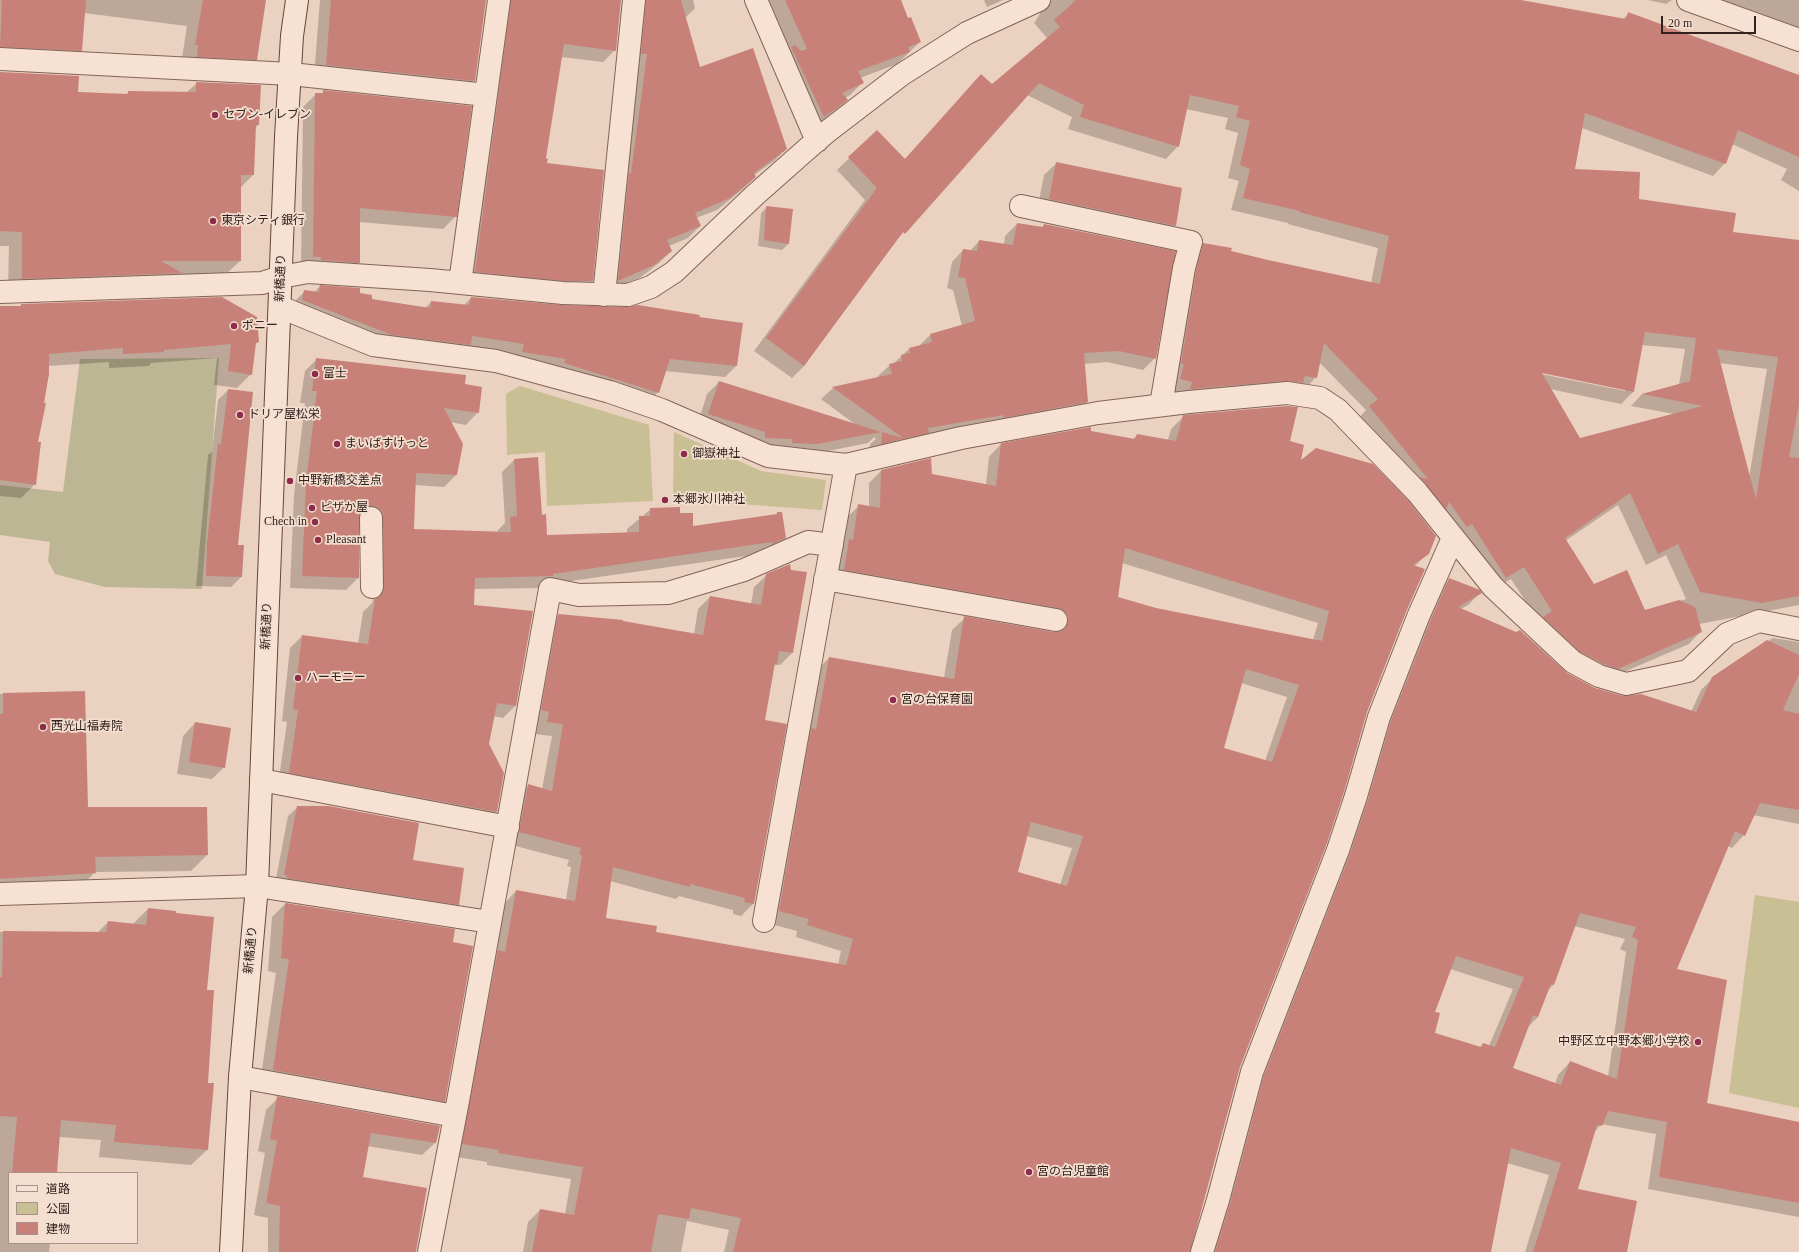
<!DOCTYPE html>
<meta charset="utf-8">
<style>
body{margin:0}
#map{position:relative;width:1799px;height:1252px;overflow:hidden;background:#ebd1c0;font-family:"Times New Roman","Noto Sans JP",serif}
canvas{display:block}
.legend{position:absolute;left:8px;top:1172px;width:130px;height:72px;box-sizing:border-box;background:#f3decf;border:1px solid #a69288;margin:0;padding:5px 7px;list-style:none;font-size:12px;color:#33211d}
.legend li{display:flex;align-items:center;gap:8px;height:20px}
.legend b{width:20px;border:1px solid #a69288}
.scale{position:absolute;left:1661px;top:16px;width:95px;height:18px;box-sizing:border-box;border:2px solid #33211d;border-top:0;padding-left:5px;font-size:12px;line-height:14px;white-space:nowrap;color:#33211d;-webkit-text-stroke:3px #f3decf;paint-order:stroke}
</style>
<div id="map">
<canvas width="1799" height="1252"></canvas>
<ul class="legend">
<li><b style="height:5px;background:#f6e1d3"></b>道路</li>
<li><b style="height:11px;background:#c8bf95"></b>公園</li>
<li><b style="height:11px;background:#c78178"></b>建物</li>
</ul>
<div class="scale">20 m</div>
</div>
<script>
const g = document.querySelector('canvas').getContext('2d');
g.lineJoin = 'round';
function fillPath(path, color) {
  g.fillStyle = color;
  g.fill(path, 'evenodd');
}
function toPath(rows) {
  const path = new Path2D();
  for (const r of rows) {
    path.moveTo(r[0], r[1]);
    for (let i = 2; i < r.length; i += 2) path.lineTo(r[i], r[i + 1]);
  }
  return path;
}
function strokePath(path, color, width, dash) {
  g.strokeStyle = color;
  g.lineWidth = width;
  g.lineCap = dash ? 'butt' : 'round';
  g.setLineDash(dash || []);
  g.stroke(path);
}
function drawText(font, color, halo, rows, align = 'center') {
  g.font = font + ' "Times New Roman","Noto Sans JP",serif';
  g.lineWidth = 3.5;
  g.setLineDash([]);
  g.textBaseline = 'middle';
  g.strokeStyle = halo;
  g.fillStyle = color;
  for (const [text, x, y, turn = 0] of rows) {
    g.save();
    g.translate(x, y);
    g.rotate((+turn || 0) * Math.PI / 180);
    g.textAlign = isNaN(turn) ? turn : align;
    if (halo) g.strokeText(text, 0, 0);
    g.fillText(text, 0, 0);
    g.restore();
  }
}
const green = toPath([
 [520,386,649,425,653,501,547,506,545,452,507,455,506,394],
 [674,432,761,471,826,480,822,510,673,499],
 [1755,895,1799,902,1799,1108,1729,1093]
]);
const cemetery = toPath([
 [219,358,202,589,105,587,55,574,48,561,50,542,0,535,0,485,63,492,80,359]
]);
const shadow = toPath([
 [0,0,265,0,256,59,242,73,182,58,187,26,84,13,81,50,66,64,0,61],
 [320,0,485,0,474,81,462,93,314,77],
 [490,0,620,0,615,50,603,62,561,57,545,159,592,281,580,293,463,283],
 [625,0,693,0,695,8,685,18,699,68,786,149,774,161,754,175,755,177,743,189,717,210,696,218,700,226,688,238,669,246,671,251,659,263,641,277,607,292],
 [756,0,899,0,907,19,920,42,897,64,860,78,862,83,850,95,845,98,847,100,835,112,812,128],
 [984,0,1003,0,987,7],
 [1029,0,1516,0,1622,20,1629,13,1798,76,1799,73,1799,191,1781,180,1787,169,1732,144,1725,163,1713,176,1582,128,1574,170,1637,200,1732,233,1799,241,1799,605,1699,624,1701,631,1689,644,1605,680,1539,622,1511,579,1494,589,1358,419,1366,410,1319,362,1316,377,1304,390,1178,401,1169,392,1191,256,1203,244,1268,261,1371,283,1378,248,1288,224,1288,223,1231,210,1239,181,1228,178,1238,133,1225,129,1228,118,1186,109,1178,146,1166,159,1068,129,1072,117,1027,95,892,245,804,366,792,378,754,351,865,200,837,170,877,131,904,160,981,76,992,86,1048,39,1034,23,1040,14,1038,7],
 [1642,345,1685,349,1679,385,1642,394,1631,406,1674,414,1579,439,1550,389,1621,404,1633,392],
 [1719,363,1767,369,1749,478],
 [1537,371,1625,389,1625,391,1536,373],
 [1618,505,1646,565,1666,555,1686,599,1645,611,1594,586,1565,541],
 [1648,0,1672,0,1666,4],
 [1679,0,1799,0,1799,35],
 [0,72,77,92,126,95,128,92,186,93,197,83,258,125,255,128,253,175,240,188,240,261,225,275,180,275,167,287,8,292,9,246,0,246],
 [324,91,456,216,443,229,359,222,359,262,346,275,301,270,303,107,316,94,321,94],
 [1057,163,1175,226,1163,238,1037,211,1044,175],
 [767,207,792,210,788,244,782,250,758,246,761,213],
 [1017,224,1041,228,1044,225,1155,358,1143,370,1107,362,1084,364,1087,402,1076,413,870,455,870,444,876,439,874,437,868,443,803,456,697,426,707,394,719,382,856,425,821,399,833,388,878,378,878,376,890,365,894,363,909,349,918,347,930,335,962,326,953,290,947,288,952,262,963,250,970,251,979,241,1004,245,1005,236],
 [320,286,359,294,370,300,425,308,431,302,463,306,471,298,698,318,742,324,736,366,725,377,665,371,658,392,646,404,380,346,293,303,305,291,314,293],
 [22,305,258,342,254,345,251,374,237,388,214,385,217,358,151,363,149,366,109,368,109,362,48,366,37,443,35,484,21,498,0,496,0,307,19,307],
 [317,359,463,385,478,412,466,425,450,422,456,475,444,487,415,485,413,530,498,533,498,530,505,523,502,472,514,460,541,516,546,536,627,534,627,529,651,509,679,514,692,527,775,515,778,513,785,538,773,550,760,554,543,585,540,588,474,589,473,606,515,706,503,718,493,716,488,744,496,812,484,824,278,785,287,722,282,721,290,648,302,636,358,644,363,612,372,603,373,600,372,530,365,519,358,517,358,578,346,590,290,588,294,495,305,403,300,403,305,371],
 [228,390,237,546,243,546,241,577,231,587,196,586,208,455,212,452,218,400],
 [1184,416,1289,442,1300,462,1428,553,1415,566,1405,612,1366,712,1239,1068,1189,1252,724,1252,729,1230,687,1221,681,1252,523,1252,528,1222,540,1210,565,1214,571,1179,487,1165,487,1162,451,1156,504,904,516,891,566,900,571,867,567,866,569,860,508,844,516,798,528,786,542,789,552,736,535,734,537,724,529,722,546,627,559,615,694,634,698,609,710,597,751,604,754,587,767,575,792,653,780,665,774,665,764,721,786,725,753,904,741,916,733,914,733,910,679,896,676,899,610,881,604,918,655,932,838,965,841,951,796,937,797,931,767,923,817,670,829,658,944,678,952,630,965,618,1056,633,1056,629,833,582,846,518,859,506,869,507,869,483,881,471,931,475,986,485,989,457,1001,444,1090,432,1132,440,1137,435,1168,440,1171,429],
 [1122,563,1318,623,1313,640,1156,609,1117,598],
 [1241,683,1287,697,1265,761,1223,749],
 [1026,836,1072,848,1060,885,1017,873],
 [1449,580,1480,593,1468,605,1461,609,1566,674,1595,689,1623,697,1691,712,1701,690,1713,678,1773,638,1799,642,1799,824,1753,815,1744,835,1732,848,1728,846,1675,970,1706,1104,1799,1123,1799,1217,1648,1189,1656,1134,1601,1124,1594,1133,1577,1190,1625,1252,1525,1252,1549,1175,1507,1163,1490,1252,1207,1252,1252,1089,1379,734,1437,592],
 [1574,926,1625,939,1620,949,1626,952,1608,1077,1570,1062,1558,1075,1555,1084,1511,1069,1528,1027,1538,1017,1548,990,1553,985],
 [1450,969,1513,989,1489,1046,1483,1044,1479,1048,1434,1034,1434,1012],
 [84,692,87,808,206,808,207,855,191,871,95,872,79,889,0,893,0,694],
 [195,723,224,767,212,779,177,774,183,736],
 [298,807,412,861,458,904,449,913,275,884,288,816],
 [285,904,452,943,444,1101,431,1114,260,1083,276,973,268,971,272,917],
 [148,909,206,991,207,1150,191,1165,99,1157,101,1140,59,1137,56,1173,9,1173,9,1243,50,1243,49,1252,0,1252,0,932,97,933,108,922,132,925],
 [278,1098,439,1127,435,1143,422,1155,367,1146,362,1177,415,1252,268,1252,268,1218,254,1215,265,1153,258,1151,266,1110]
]);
const building = toPath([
 [2,0,86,0,82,51,0,47],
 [203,0,266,0,257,60,197,57,198,45,195,45],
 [331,0,486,0,475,81,326,65],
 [511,0,621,0,616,51,564,44,546,158,548,159,547,163,604,170,593,281,564,281,475,272],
 [646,0,681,0,700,67,753,48,787,149,754,173,756,177,730,198,695,213,701,226,667,240,672,251,654,265,618,281,629,173,631,173,647,54,641,54],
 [785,0,901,0,908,18,911,17,921,42,908,47,910,52,858,71,864,83,842,93,848,100,824,117,791,47,795,45,801,51,807,49],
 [1076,0,1521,0,1626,19,1628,12,1799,75,1799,157,1738,130,1726,164,1585,113,1575,169,1640,172,1639,199,1736,213,1733,232,1799,240,1799,404,1789,457,1799,458,1799,596,1762,603,1700,592,1678,544,1658,554,1630,493,1565,538,1594,584,1627,570,1645,610,1679,600,1695,607,1702,632,1618,669,1604,664,1580,652,1543,617,1552,611,1524,567,1506,578,1472,524,1467,527,1449,502,1446,509,1420,477,1428,479,1369,406,1378,399,1324,343,1317,378,1305,376,1303,383,1286,381,1190,389,1192,382,1180,379,1184,364,1181,364,1196,271,1203,243,1232,248,1231,251,1268,260,1380,284,1389,236,1299,212,1300,211,1243,198,1250,169,1240,165,1250,121,1236,117,1239,106,1190,95,1179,147,1080,117,1084,105,1039,83,905,234,903,232,804,366,766,338,877,188,848,157,877,130,905,159,981,74,992,84,1060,27,1054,20],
 [1645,332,1696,338,1690,381,1642,394,1703,406,1580,438,1542,373,1634,392],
 [1717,349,1778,357,1756,499,1733,412],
 [0,72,79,76,78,92,128,94,128,91,196,92,196,82,261,85,259,125,256,125,254,175,241,175,241,261,161,261,182,273,22,279,22,232,0,231],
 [323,90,472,106,457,217,360,208,360,263,321,260,321,257,313,257,315,93,323,93],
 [1056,162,1182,188,1176,226,1049,199],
 [766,206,793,209,789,244,764,240],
 [1017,223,1043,227,1044,224,1176,251,1156,359,1119,351,1084,353,1088,402,1003,418,1004,415,928,428,929,433,881,444,882,432,903,438,832,387,892,374,889,364,902,361,901,355,910,353,909,348,932,342,930,334,975,321,965,278,958,277,963,249,977,251,979,240,1013,245],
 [320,285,360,288,360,293,372,295,372,299,430,308,431,301,469,305,471,297,563,305,628,307,638,305,700,315,699,317,743,323,737,366,670,359,659,393,564,363,566,359,522,352,524,344,472,336,471,345,392,335,302,300,304,290,319,292],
 [222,297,257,317,259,342,256,343,252,375,228,371,231,344,164,350,164,352,123,354,123,348,49,354,49,374,44,403,46,403,38,442,41,442,36,485,0,480,0,306,21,306,21,304],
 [316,358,466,375,465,384,482,387,479,413,444,408,463,444,457,475,416,473,414,529,511,532,510,517,517,516,514,459,538,457,542,515,546,514,547,535,639,532,639,516,650,516,650,508,680,507,680,513,693,513,693,526,777,514,777,512,782,512,786,538,771,544,772,542,553,574,553,576,475,578,474,605,533,611,516,706,497,703,489,744,504,773,497,812,289,773,298,710,293,709,302,635,368,644,375,599,383,593,384,587,383,517,382,512,377,507,371,506,364,508,360,512,359,518,359,578,302,576,306,482,317,391,312,391],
 [719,381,780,400,881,432,817,444,792,443,792,439,765,438,765,432,708,414],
 [228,389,253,392,238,545,244,545,242,577,206,576,207,543,218,444,221,445],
 [1287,406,1298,407,1290,441,1304,445,1301,460,1316,448,1373,464,1408,500,1436,536,1429,554,1413,565,1425,569,1406,612,1367,712,1344,792,1326,846,1240,1067,1190,1252,733,1252,741,1218,691,1208,689,1219,658,1214,651,1252,532,1252,540,1209,574,1215,583,1167,498,1153,499,1150,462,1144,498,950,505,952,516,890,575,901,582,855,579,854,581,848,519,832,528,784,552,791,563,724,547,722,549,712,541,710,558,614,623,620,623,621,703,635,710,596,761,605,766,574,790,564,791,570,807,572,793,653,779,651,777,664,775,663,765,720,787,724,754,904,744,902,745,898,690,884,690,887,613,867,606,918,657,926,656,932,846,965,853,939,807,925,809,919,779,911,811,728,816,729,829,657,954,679,964,616,1054,632,1060,632,1065,628,1068,622,1068,616,1064,611,1058,608,844,570,849,539,853,540,858,504,880,508,881,470,931,458,932,474,996,486,1001,443,1091,427,1091,431,1135,439,1137,434,1176,441,1183,415],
 [1125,548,1329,611,1322,641,1156,608,1118,597],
 [1246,669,1299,685,1272,762,1224,748],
 [1031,822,1083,836,1067,886,1018,872],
 [1449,578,1480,590,1482,593,1458,607,1516,632,1520,630,1567,673,1595,688,1623,696,1641,694,1696,712,1712,677,1767,640,1799,655,1799,674,1783,710,1799,714,1799,810,1760,803,1745,836,1735,831,1677,969,1727,980,1707,1103,1799,1122,1799,1203,1659,1177,1667,1122,1608,1111,1602,1126,1597,1125,1578,1189,1637,1201,1627,1252,1533,1252,1561,1163,1511,1148,1491,1252,1215,1252,1230,1204,1264,1076,1350,854,1368,800,1391,721,1430,622],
 [1580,913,1636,927,1632,937,1638,940,1617,1079,1570,1061,1561,1085,1513,1068,1533,1015,1538,1017,1551,984,1554,985],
 [1456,956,1524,977,1495,1047,1483,1043,1481,1047,1435,1033,1440,1013,1435,1012],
 [85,691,88,807,207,807,208,855,95,857,96,873,0,879,0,714,3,714,3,693],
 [195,722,231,728,225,768,189,762],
 [297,806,329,806,419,823,413,860,464,868,459,905,286,878,287,875,284,875],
 [285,903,455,929,453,942,473,946,445,1102,273,1070,289,959,281,958],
 [148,908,176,911,176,913,214,917,207,990,214,990,208,1083,214,1083,208,1150,114,1142,116,1125,61,1120,57,1173,12,1173,17,1117,0,1116,0,977,2,977,3,931,106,932,108,921,146,925],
 [277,1096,440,1126,436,1143,371,1133,363,1177,427,1188,416,1252,279,1252,280,1206,266,1203,277,1141,270,1139]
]);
const street = toPath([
 [756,0,817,141],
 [1688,0,1799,40],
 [0,59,291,74,486,95],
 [1021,206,1191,242,1184,268,1161,405],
 [460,283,499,0],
 [0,292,262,283,281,277,308,272,430,280,563,293,628,295,651,287,674,272,755,195,807,149,828,131,901,75,967,33,1039,0],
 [604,295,634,0],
 [280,307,373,345,496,361,610,392,662,410,768,456,846,465,961,438,1098,413,1189,402,1287,393,1320,398,1338,410,1417,492,1493,587,1573,662,1599,676,1626,684,1688,671,1727,634,1759,621,1799,629],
 [371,518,372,587],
 [825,579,1056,620],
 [261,780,508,827],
 [0,894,257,886,490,922],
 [764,921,846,465],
 [240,1077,455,1116],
 [429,1252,458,1101,550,589,579,595,668,593,744,570,808,542,832,545],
 [1202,1252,1218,1200,1252,1072,1338,850,1356,796,1379,717,1418,617,1453,538]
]);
const secondary = toPath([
 [231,1252,240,1077,257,886,286,137,292,36,297,0]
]);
const markers = [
 [215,115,4,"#8e2d4b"],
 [213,221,4,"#8e2d4b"],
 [234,326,4,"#8e2d4b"],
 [315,374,4,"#8e2d4b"],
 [240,415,4,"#8e2d4b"],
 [337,444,4,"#8e2d4b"],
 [684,454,4,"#8e2d4b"],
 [290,481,4,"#8e2d4b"],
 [665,500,4,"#8e2d4b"],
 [312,508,4,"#8e2d4b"],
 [315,522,4,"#8e2d4b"],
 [318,540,4,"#8e2d4b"],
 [298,678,4,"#8e2d4b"],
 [893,700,4,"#8e2d4b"],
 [43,727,4,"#8e2d4b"],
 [1698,1042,4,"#8e2d4b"],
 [1029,1172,4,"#8e2d4b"]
];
const poiNames = [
 ["セブン-イレブン",223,115],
 ["東京シティ銀行",221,221],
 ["ポニー",242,326],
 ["富士",323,374],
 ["ドリア屋松栄",248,415],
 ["まいばすけっと",345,444],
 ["御嶽神社",692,454],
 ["中野新橋交差点",298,481],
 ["本郷氷川神社",673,500],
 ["ピザか屋",320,508],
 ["Chech in",307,522,"right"],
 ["Pleasant",326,540],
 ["ハーモニー",306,678],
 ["宮の台保育園",901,700],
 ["西光山福寿院",51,727],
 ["中野区立中野本郷小学校",1690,1042,"right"],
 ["宮の台児童館",1037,1172]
];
const streetNames = [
 ["新橋通り",281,278,-88],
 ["新橋通り",267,626,-88],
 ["新橋通り",251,950,-85]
];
fillPath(green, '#c8bf95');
fillPath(cemetery, '#bdb694');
fillPath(shadow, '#0003');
fillPath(building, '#c78178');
strokePath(street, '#836359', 24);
strokePath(secondary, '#65453d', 24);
strokePath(street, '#f6e1d3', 22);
strokePath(secondary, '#f6e1d3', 22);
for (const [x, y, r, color] of markers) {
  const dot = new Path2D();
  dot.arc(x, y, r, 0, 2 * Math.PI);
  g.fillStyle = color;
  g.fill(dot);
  strokePath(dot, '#f3decf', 1.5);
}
drawText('12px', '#33211d', '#f3decf', poiNames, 'left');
drawText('12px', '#33211d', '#f3decf', streetNames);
</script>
